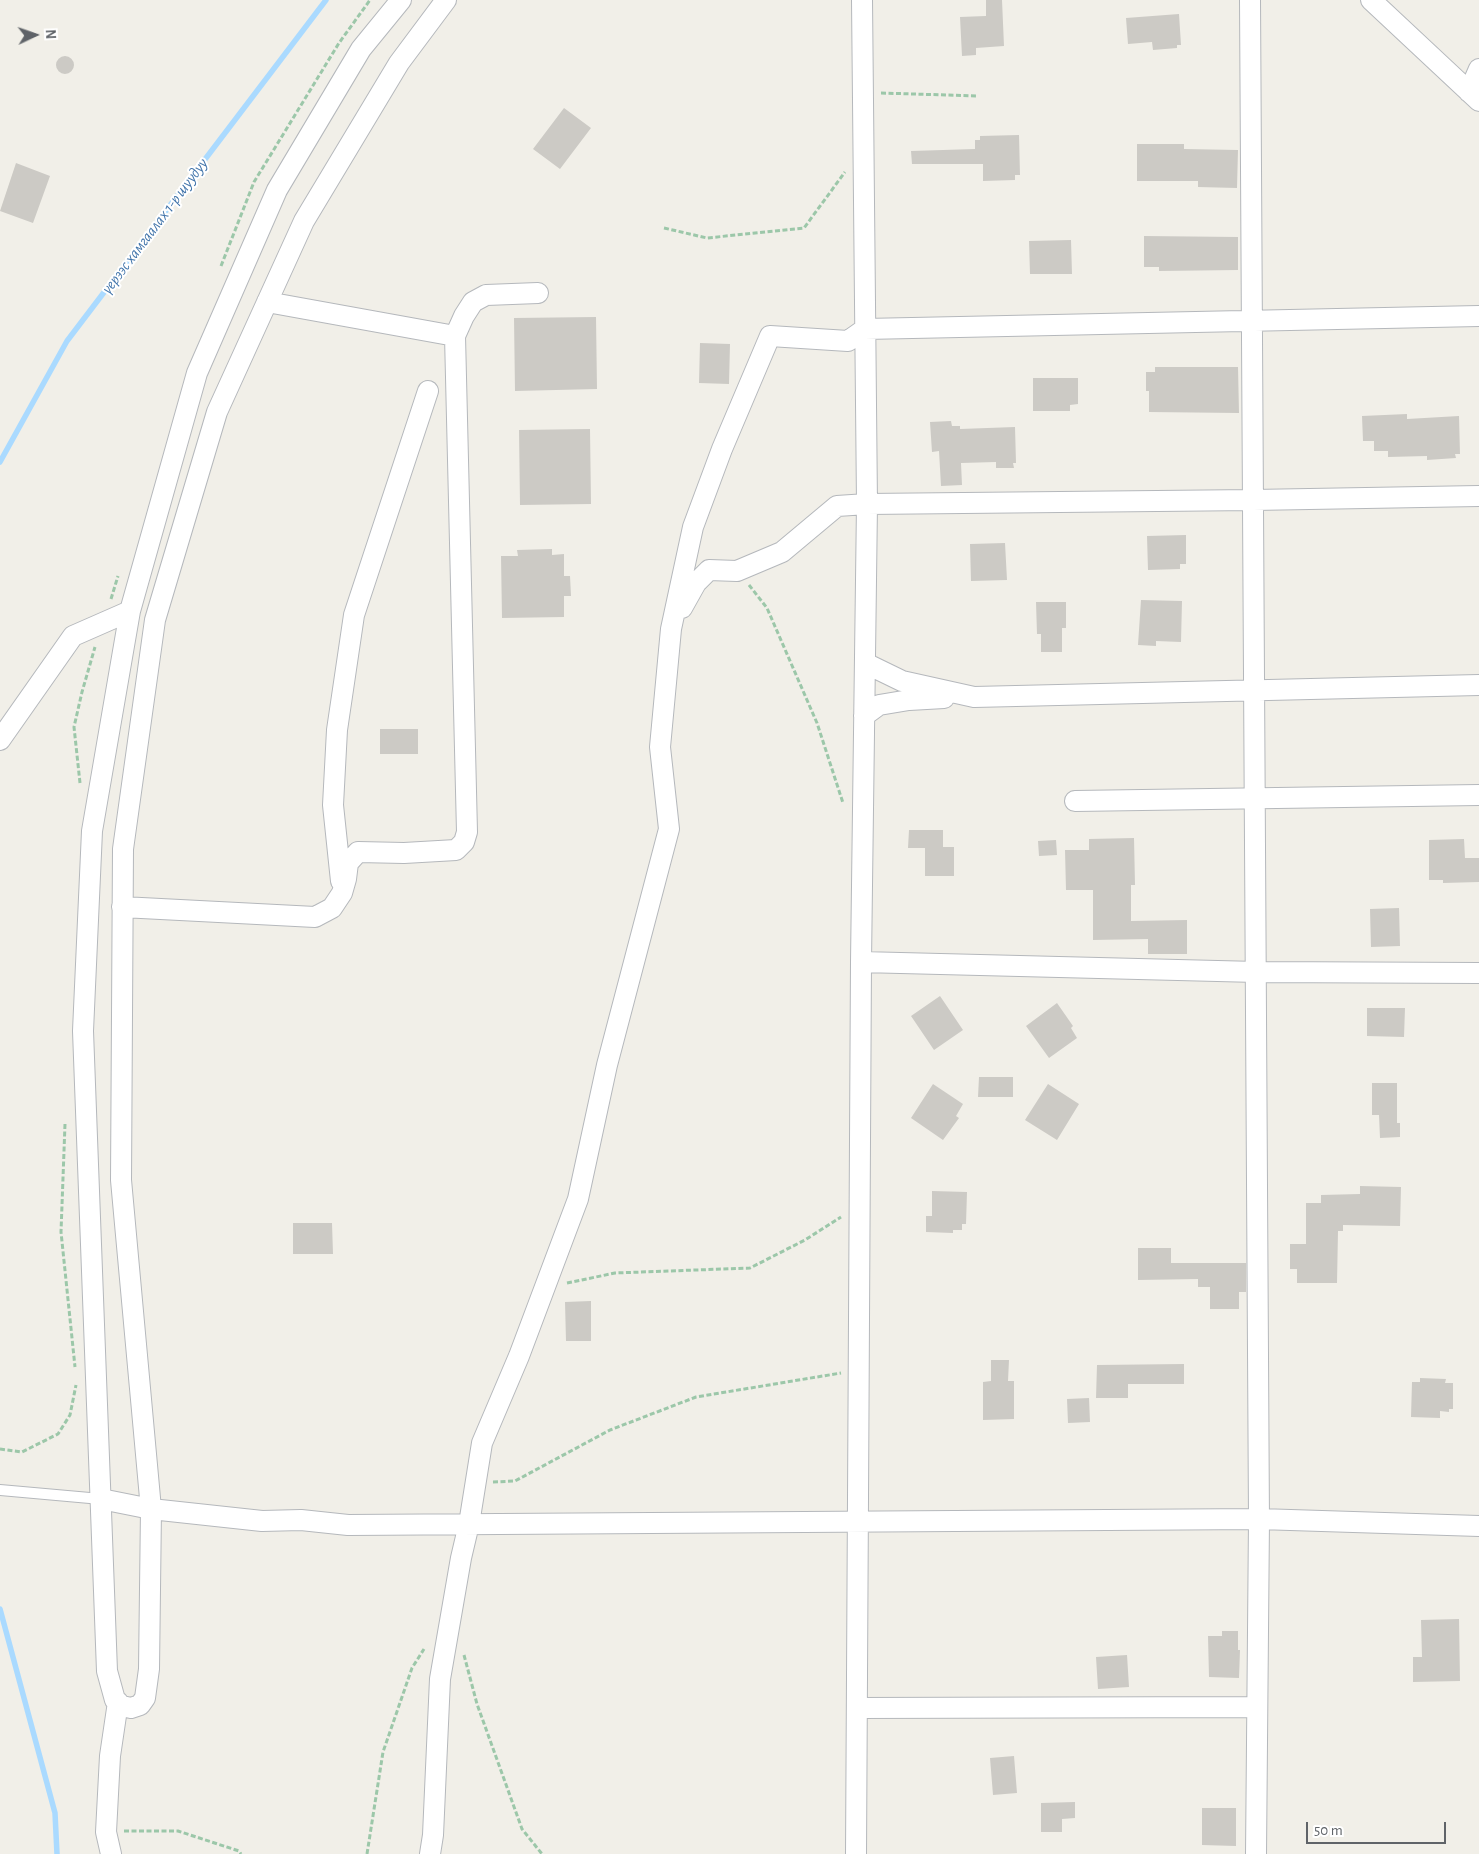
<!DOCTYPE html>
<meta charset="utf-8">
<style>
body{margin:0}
#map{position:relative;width:1479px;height:1854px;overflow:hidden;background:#f1efe8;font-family:"Alegreya Sans",sans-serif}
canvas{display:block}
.north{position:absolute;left:10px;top:10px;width:50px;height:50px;-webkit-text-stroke:4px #fff;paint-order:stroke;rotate:87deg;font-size:14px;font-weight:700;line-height:20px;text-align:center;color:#5f6368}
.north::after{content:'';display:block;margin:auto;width:18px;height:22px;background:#5f6368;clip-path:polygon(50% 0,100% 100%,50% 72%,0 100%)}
.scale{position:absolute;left:1306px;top:1822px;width:140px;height:22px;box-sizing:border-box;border:2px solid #5f6368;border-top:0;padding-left:6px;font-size:15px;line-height:18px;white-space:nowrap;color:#5f6368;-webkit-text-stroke:4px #fff;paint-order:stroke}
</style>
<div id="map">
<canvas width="1479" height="1854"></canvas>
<div class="north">N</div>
<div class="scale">50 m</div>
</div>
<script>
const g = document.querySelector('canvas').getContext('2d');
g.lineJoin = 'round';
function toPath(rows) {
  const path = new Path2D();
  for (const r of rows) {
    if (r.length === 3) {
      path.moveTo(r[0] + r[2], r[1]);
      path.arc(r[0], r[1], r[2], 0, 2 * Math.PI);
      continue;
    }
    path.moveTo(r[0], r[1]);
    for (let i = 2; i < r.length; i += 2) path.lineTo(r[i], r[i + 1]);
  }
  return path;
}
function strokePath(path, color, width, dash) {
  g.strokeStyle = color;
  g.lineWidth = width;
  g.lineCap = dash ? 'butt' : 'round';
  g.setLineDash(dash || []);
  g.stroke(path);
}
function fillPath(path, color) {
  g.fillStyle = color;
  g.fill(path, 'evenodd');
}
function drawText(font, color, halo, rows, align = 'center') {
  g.font = font + ' "Alegreya Sans",sans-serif';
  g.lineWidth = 4;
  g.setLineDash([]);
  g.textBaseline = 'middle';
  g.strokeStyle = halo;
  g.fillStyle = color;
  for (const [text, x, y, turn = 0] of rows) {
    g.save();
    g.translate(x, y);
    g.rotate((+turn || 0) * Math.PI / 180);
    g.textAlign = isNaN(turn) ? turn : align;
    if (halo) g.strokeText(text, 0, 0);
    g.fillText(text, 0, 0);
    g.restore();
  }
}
const stream = toPath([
 [0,462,67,341,326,0],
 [0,1609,55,1813,57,1854]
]);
const building = toPath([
 [986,0,1002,0,1004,46,976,48,976,55,962,56,960,17,986,16],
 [1179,14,1181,45,1177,45,1177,48,1153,50,1152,42,1128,44,1126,18],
 [65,65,9],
 [564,108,591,128,560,169,533,149],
 [1019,135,1020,175,1015,175,1015,180,983,181,983,164,912,164,911,151,975,149,975,140,980,140,980,136],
 [1137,144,1184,144,1184,149,1238,150,1237,188,1198,187,1198,181,1137,181],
 [16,163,50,176,33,223,0,211],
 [1144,236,1238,237,1238,270,1159,271,1159,267,1144,267],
 [1071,240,1072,274,1030,274,1029,241],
 [596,317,597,389,515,391,514,318],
 [700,343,730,344,729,384,699,383],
 [1155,367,1238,367,1239,413,1149,412,1149,391,1146,391,1146,372,1155,372],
 [1033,378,1078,378,1078,404,1070,405,1070,411,1033,411],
 [1407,414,1407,419,1459,416,1460,454,1455,454,1456,458,1427,460,1427,456,1388,457,1388,451,1374,451,1374,441,1363,441,1362,416],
 [951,421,952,426,960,426,960,429,1015,427,1016,463,1013,463,1014,468,996,468,996,462,961,463,962,485,941,486,939,451,932,452,930,422],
 [590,429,591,504,520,505,519,430],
 [1186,535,1186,564,1180,564,1180,569,1148,570,1147,536],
 [1005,543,1007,580,971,581,970,544],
 [552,549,552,555,564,554,564,576,570,576,571,596,564,596,564,617,502,618,501,556,518,556,517,550],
 [1141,600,1182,601,1181,642,1156,641,1156,646,1138,645],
 [1036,602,1066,602,1066,628,1062,628,1062,652,1041,652,1041,634,1037,634],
 [380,729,418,729,418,754,380,754],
 [909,830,943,830,943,847,954,847,954,876,925,876,925,848,908,848],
 [1134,838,1135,885,1131,885,1131,921,1187,920,1187,954,1148,954,1148,939,1093,940,1093,890,1066,890,1065,850,1089,850,1089,839],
 [1464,839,1465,858,1479,858,1479,882,1443,883,1443,880,1429,880,1429,840],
 [1056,840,1057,855,1039,856,1038,841],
 [1399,908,1400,946,1371,947,1370,909],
 [940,996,963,1030,934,1050,911,1016],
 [1057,1003,1073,1026,1071,1028,1077,1038,1049,1058,1026,1026],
 [1367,1008,1405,1008,1404,1037,1367,1036],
 [979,1077,1013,1077,1013,1097,978,1097],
 [1372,1083,1397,1083,1397,1123,1400,1123,1400,1137,1380,1138,1379,1115,1372,1115],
 [933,1084,963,1104,956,1116,959,1118,943,1140,911,1118],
 [1048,1084,1079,1104,1057,1140,1025,1120],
 [1360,1186,1401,1187,1400,1226,1343,1225,1343,1231,1338,1231,1337,1283,1297,1283,1297,1269,1290,1269,1290,1244,1306,1244,1306,1203,1321,1203,1321,1195,1360,1194],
 [932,1191,967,1192,966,1224,962,1224,962,1230,953,1230,953,1233,926,1232,926,1216,932,1216],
 [293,1223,332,1223,333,1254,293,1254],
 [1138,1248,1171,1248,1171,1263,1246,1263,1246,1292,1239,1292,1239,1309,1210,1309,1210,1287,1198,1287,1198,1279,1138,1280],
 [591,1301,591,1341,566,1341,565,1302],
 [991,1360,1009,1360,1008,1381,1014,1381,1014,1419,983,1420,983,1382,991,1381],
 [1184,1364,1184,1384,1128,1384,1128,1398,1096,1398,1097,1365],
 [1420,1378,1446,1379,1445,1383,1453,1383,1453,1409,1449,1409,1449,1412,1440,1411,1440,1418,1411,1417,1412,1382,1420,1382],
 [1089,1398,1090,1422,1068,1423,1067,1399],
 [1459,1619,1460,1681,1413,1682,1413,1657,1422,1657,1421,1620],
 [1222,1631,1238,1631,1238,1650,1240,1650,1239,1678,1209,1677,1208,1636,1222,1636],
 [1127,1655,1129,1687,1098,1689,1096,1657],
 [1014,1756,1017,1793,993,1795,990,1758],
 [1075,1802,1075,1818,1062,1819,1062,1832,1041,1832,1041,1803],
 [1202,1808,1236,1808,1236,1846,1202,1845]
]);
const path = toPath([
 [881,93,978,96],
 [664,228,707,238,804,228,845,172],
 [221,266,254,182,339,43,370,0],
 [749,585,767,608,817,723,843,803],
 [111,599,118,576],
 [80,783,74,727,82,692,95,647],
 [65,1124,61,1232,75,1367],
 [567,1283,615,1273,750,1268,805,1240,841,1217],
 [0,1449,22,1452,58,1434,70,1415,76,1385],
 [493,1482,515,1481,610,1430,696,1397,841,1373],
 [464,1655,477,1704,522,1829,542,1854],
 [124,1831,178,1831,239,1851,241,1854],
 [367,1854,383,1752,412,1668,424,1649]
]);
const service = toPath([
 [0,1490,101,1499]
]);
const minor = toPath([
 [401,0,361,49,277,190,197,373,130,611,92,831,83,1031,107,1671,115,1700,122,1706,131,1708,140,1705,145,1698,149,1669,151,1509,121,1180,123,849,155,620,217,412,304,221,399,63,446,0],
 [1250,0,1259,1519,1256,1854],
 [1371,0,1479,101],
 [1469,92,1479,69],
 [455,336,464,316,473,302,486,295,538,293],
 [682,608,696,583,709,570,737,571,782,552,837,506,867,504,1253,500,1479,496],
 [865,663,902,681,974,697,1479,685],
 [864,716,879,705,909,700,944,698],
 [0,740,73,636,130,611],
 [1075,801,1479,795],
 [341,881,333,805,337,730,354,615,428,391],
 [122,907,315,917,332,908,342,893,346,879,348,863,358,852,404,853,456,850,464,842,467,832,455,336,267,302],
 [861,962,1257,972,1479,973],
 [101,1499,151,1509,262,1521,301,1520,348,1525,1259,1519,1479,1526],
 [857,1708,1257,1707],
 [111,1854,106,1832,110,1756,118,1702],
 [430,1854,433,1835,440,1679,461,1558,469,1524,482,1443,519,1356,578,1199,607,1065,669,829,660,747,671,629,693,527,722,449,770,336,848,341,865,329,1479,316],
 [856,1854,861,962,867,504,862,0]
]);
const waterNames = [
 ["үерээс хамгаалах 1-р шуудуу",155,226,-53]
];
strokePath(stream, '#aadaff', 5.5);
fillPath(building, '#cccac5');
strokePath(service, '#b5b8bc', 12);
strokePath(minor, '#b5b8bc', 22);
strokePath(path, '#9cc7a9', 3, [5, 2.5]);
strokePath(service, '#fff', 10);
strokePath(minor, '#fff', 20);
drawText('italic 16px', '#4174aa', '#fff', waterNames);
</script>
